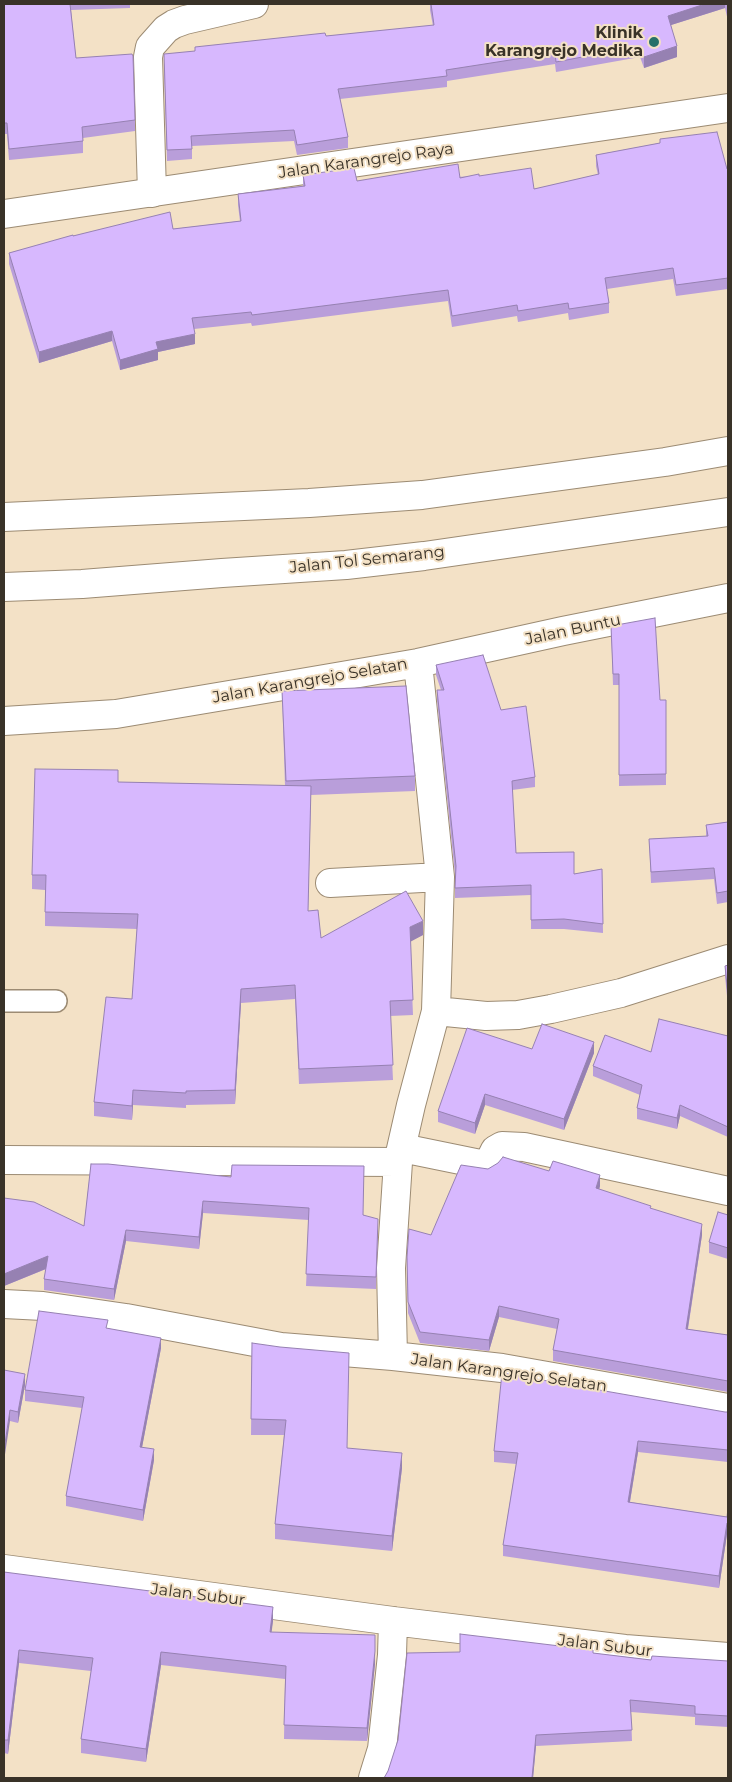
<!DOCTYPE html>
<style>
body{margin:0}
#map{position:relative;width:732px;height:1782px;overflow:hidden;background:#f3e1c6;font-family:Montserrat,sans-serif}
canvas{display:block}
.frame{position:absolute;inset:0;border:5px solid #393228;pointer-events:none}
</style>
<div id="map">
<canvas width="732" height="1782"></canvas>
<div class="frame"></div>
</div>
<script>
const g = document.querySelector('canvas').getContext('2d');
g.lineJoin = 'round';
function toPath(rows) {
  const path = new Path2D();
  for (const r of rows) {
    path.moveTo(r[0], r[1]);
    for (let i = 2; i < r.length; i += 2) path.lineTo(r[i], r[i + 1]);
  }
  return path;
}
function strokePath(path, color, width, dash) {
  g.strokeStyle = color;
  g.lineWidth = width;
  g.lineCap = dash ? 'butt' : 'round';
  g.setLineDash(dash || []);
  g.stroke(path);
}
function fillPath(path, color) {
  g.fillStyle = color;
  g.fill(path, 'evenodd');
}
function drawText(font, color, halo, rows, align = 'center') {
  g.font = font + ' Montserrat,sans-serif';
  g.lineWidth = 4;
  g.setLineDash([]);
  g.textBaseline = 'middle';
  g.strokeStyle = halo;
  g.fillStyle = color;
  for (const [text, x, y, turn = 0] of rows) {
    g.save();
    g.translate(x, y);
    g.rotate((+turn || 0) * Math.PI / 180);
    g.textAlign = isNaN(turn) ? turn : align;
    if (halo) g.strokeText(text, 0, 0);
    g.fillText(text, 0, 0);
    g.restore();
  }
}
const service = toPath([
 [4,1001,56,1001]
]);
const minor = toPath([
 [152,193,148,57,150,47,166,29,174,24,185,20,254,4],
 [418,663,440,877,436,1011,411,1105,398,1162,391,1268,393,1356,502,1368,728,1408],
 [4,721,116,714,301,683,418,663,563,631,728,598],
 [330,883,440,877],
 [436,1011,486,1016,518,1015,551,1009,621,993,728,959],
 [402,1148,485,1165,489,1162,495,1150,502,1146,524,1147,728,1191],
 [4,1160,398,1162],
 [4,1304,43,1306,126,1318,281,1347,393,1356],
 [4,1569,393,1621,625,1649,728,1657],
 [373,1778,382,1749,392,1655,393,1621]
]);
const secondary = toPath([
 [4,214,728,108]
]);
const motorway = toPath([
 [4,517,309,503,422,495,665,462,728,451],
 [4,587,82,584,222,573,346,565,424,556,728,512]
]);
const wall = toPath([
 [4,4,130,4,130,8,71,10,76,58,135,120,135,131,83,138,83,153,9,160,7,134,4,134],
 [430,4,728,4,728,21,725,8,671,25,677,57,644,68,640,57,556,72,555,64,447,81,447,87,340,99,348,137,348,148,297,155,294,141,192,146,192,159,167,161,164,64,326,36,433,26,430,10],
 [660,139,727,169,728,169,728,289,676,296,673,279,607,289,609,303,609,313,569,320,568,313,518,322,517,316,452,327,448,301,252,326,251,323,194,329,195,344,158,352,158,360,120,370,112,341,39,363,9,264,9,253,73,236,173,229,240,221,238,205,238,194,303,186,303,175,357,181,479,176,534,189,598,175,596,166,596,155,660,143],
 [611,626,660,700,666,700,666,785,619,786,619,685,613,685],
 [436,665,501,710,535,777,535,787,512,790,516,853,574,874,602,869,603,933,564,929,531,929,531,895,455,898,455,874,437,700,437,690,441,690,436,675],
 [282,691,415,776,415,791,311,795,308,911,321,938,423,935,410,941,413,1015,390,1016,393,1080,299,1084,295,999,241,1003,235,1104,186,1105,186,1108,133,1105,132,1120,94,1116,94,1102,132,999,137,929,45,926,45,890,32,889,32,875,118,782,285,786],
 [728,822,728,902,717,904,714,879,651,883,649,839,706,836,706,825],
 [728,965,728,1006,725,976,725,966],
 [728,1036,728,1137,680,1116,677,1129,637,1119,637,1108,640,1095,593,1076,593,1066,651,1052],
 [532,1049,594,1053,564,1130,485,1105,475,1134,438,1122,438,1111],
 [91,1164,363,1215,378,1231,376,1289,306,1286,309,1220,203,1213,199,1249,126,1241,114,1300,44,1290,44,1279,46,1269,4,1286,4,1198,84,1226],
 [488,1169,549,1171,600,1186,599,1189,651,1209,702,1235,688,1329,728,1335,728,1392,553,1361,553,1350,557,1329,499,1317,489,1351,420,1343,408,1313,407,1257,431,1235],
 [728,1215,728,1259,709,1253,709,1242],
 [108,1328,161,1348,142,1447,154,1460,143,1521,66,1506,66,1496,82,1408,25,1401,25,1390],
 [252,1343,347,1448,402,1468,392,1551,275,1539,275,1524,284,1435,251,1435],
 [4,1370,25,1385,18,1423,10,1421],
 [725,1412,728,1412,728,1462,638,1452,630,1502,727,1517,728,1508,728,1534,727,1534,719,1588,503,1556,503,1545,516,1464,494,1462,494,1451],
 [4,1572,273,1621,271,1632,375,1664,367,1741,284,1739,285,1679,161,1665,146,1762,81,1753,81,1739,91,1671,19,1663,8,1754,4,1753],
 [593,1653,651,1660,728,1661,728,1727,695,1725,695,1717,631,1712,632,1741,536,1746,533,1778,384,1778]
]);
const shadedWall = toPath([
 [705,4,725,4,725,8,668,26,668,16],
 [677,46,677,57,644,68,644,57],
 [112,331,112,341,39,363,39,352],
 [195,334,195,344,158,352,158,360,120,370,120,360,156,342],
 [423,921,423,935,410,942,410,927],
 [241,989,241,1003,235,1104,235,1090],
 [594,1042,594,1053,564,1130,564,1119],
 [133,1090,133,1105,132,1120,132,1106],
 [485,1094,485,1105,475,1134,475,1123],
 [680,1105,680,1116,677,1129,677,1118],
 [600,1175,600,1186,596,1200,596,1188],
 [203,1201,203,1213,199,1249,199,1237],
 [702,1224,702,1235,686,1340,686,1329],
 [126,1230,126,1241,114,1300,114,1289],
 [48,1256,48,1268,4,1286,4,1274],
 [499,1306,499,1317,489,1351,489,1340],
 [161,1338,161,1348,140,1458,140,1447],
 [25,1374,25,1385,18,1423,18,1412],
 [10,1410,10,1421,4,1461,4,1450],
 [638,1441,638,1452,628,1513,628,1502],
 [154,1449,154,1460,143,1521,143,1510],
 [402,1453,402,1468,392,1551,392,1536],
 [727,1523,727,1534,719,1588,719,1576],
 [273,1607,273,1621,270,1645,270,1632],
 [19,1650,19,1663,8,1754,8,1740],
 [375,1651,375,1664,367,1741,367,1728],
 [161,1652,161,1665,146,1762,146,1749],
 [536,1735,536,1746,533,1778,532,1778]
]);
const building = toPath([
 [4,4,70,4,76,58,132,54,133,56,135,120,82,127,83,141,9,149,7,123,4,123,4,4],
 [431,4,705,4,668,16,677,46,644,57,640,46,556,62,555,53,446,70,447,76,338,89,348,137,297,145,294,130,191,136,192,149,167,150,164,54,195,51,195,47,325,33,326,36,434,25,431,4],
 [717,132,727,169,728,169,728,278,676,285,673,268,605,278,609,303,569,309,568,303,518,311,517,305,452,316,448,290,252,315,251,312,192,318,195,334,156,342,158,349,120,360,112,331,39,352,9,253,73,235,73,236,170,212,173,229,241,221,238,194,305,186,303,175,354,168,357,181,458,164,460,178,479,174,479,176,531,168,534,189,599,174,596,155,660,143,660,139,717,132],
 [655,618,660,700,666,700,666,774,619,775,619,674,613,674,611,626,655,618],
 [483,655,501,710,526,706,535,777,512,781,516,853,574,852,574,874,602,869,603,924,564,919,531,920,531,885,455,888,456,866,437,690,444,690,436,665,483,655],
 [406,686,415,776,286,781,282,691,406,686],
 [35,769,118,770,118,782,311,786,308,911,318,910,321,938,406,891,423,921,410,927,413,1000,390,1001,393,1065,299,1069,295,985,241,989,235,1090,186,1091,186,1093,133,1090,132,1106,94,1102,106,997,132,999,138,914,45,912,46,875,32,875,35,769],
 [728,822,728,891,717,893,714,868,651,872,649,839,708,836,706,825,728,822],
 [728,965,728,995,725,966,728,965],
 [659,1019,728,1036,728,1127,680,1105,677,1118,637,1108,642,1085,593,1066,605,1035,651,1052,659,1019],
 [542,1024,594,1042,564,1119,485,1094,475,1123,438,1111,467,1028,532,1049,542,1024],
 [503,1157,549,1171,553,1161,600,1175,596,1188,651,1206,650,1208,702,1224,686,1329,728,1335,728,1381,553,1350,559,1319,499,1306,489,1340,420,1332,408,1302,407,1257,409,1229,431,1235,461,1165,488,1169,498,1163,503,1157],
 [91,1164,108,1164,231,1177,232,1165,364,1166,363,1215,378,1219,376,1277,306,1274,309,1208,203,1201,199,1237,126,1230,114,1289,44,1279,48,1256,4,1274,4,1198,34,1202,84,1226,91,1164],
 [718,1212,728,1215,728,1248,709,1242,718,1212],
 [39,1311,108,1320,106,1328,161,1338,140,1447,154,1449,143,1510,66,1496,84,1397,25,1390,39,1311],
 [252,1343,280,1347,349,1353,347,1448,402,1453,392,1536,275,1524,286,1420,251,1419,252,1343],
 [4,1370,25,1374,18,1412,10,1410,4,1450,4,1370],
 [502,1373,725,1412,728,1412,728,1450,638,1441,628,1502,727,1517,728,1508,728,1523,727,1523,719,1576,503,1545,518,1453,494,1451,502,1373],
 [4,1572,273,1607,270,1632,375,1635,375,1651,367,1728,284,1725,286,1666,161,1652,146,1749,81,1739,93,1658,19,1650,8,1740,4,1740,4,1572],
 [460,1634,593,1650,593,1653,651,1660,652,1656,728,1661,728,1716,695,1714,695,1706,630,1700,632,1730,536,1735,532,1778,384,1778,388,1771,398,1740,407,1653,460,1652,460,1634]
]);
const markers = [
 [654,42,6,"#277069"]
];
const poiNames = [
 ["Klinik",643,33],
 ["Karangrejo Medika",643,51]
];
const streetNames = [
 ["Jalan Karangrejo Raya",366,161,-8],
 ["Jalan Tol Semarang",367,560,-6],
 ["Jalan Buntu",573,630,-12],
 ["Jalan Karangrejo Selatan",310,681,-10],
 ["Jalan Karangrejo Selatan",509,1373,8],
 ["Jalan Subur",198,1595,7],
 ["Jalan Subur",605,1646,7]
];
strokePath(service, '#9c8b73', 24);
strokePath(minor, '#9c8b73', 30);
strokePath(secondary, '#9c8b73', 30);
strokePath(motorway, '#9c8b73', 30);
strokePath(service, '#fff', 21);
strokePath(minor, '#fff', 28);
strokePath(secondary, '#fff', 28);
strokePath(motorway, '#fff', 28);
fillPath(wall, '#b99eda');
fillPath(shadedWall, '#9681b2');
fillPath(building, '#d7b8fe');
strokePath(building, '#9681b2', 1);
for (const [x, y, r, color] of markers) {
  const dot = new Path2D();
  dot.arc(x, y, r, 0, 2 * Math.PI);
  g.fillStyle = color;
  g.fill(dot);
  strokePath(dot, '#f3e1c6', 2);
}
drawText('bold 16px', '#393228', '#f3e1c6', poiNames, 'right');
drawText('16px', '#393228', '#f3e1c6', streetNames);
</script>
